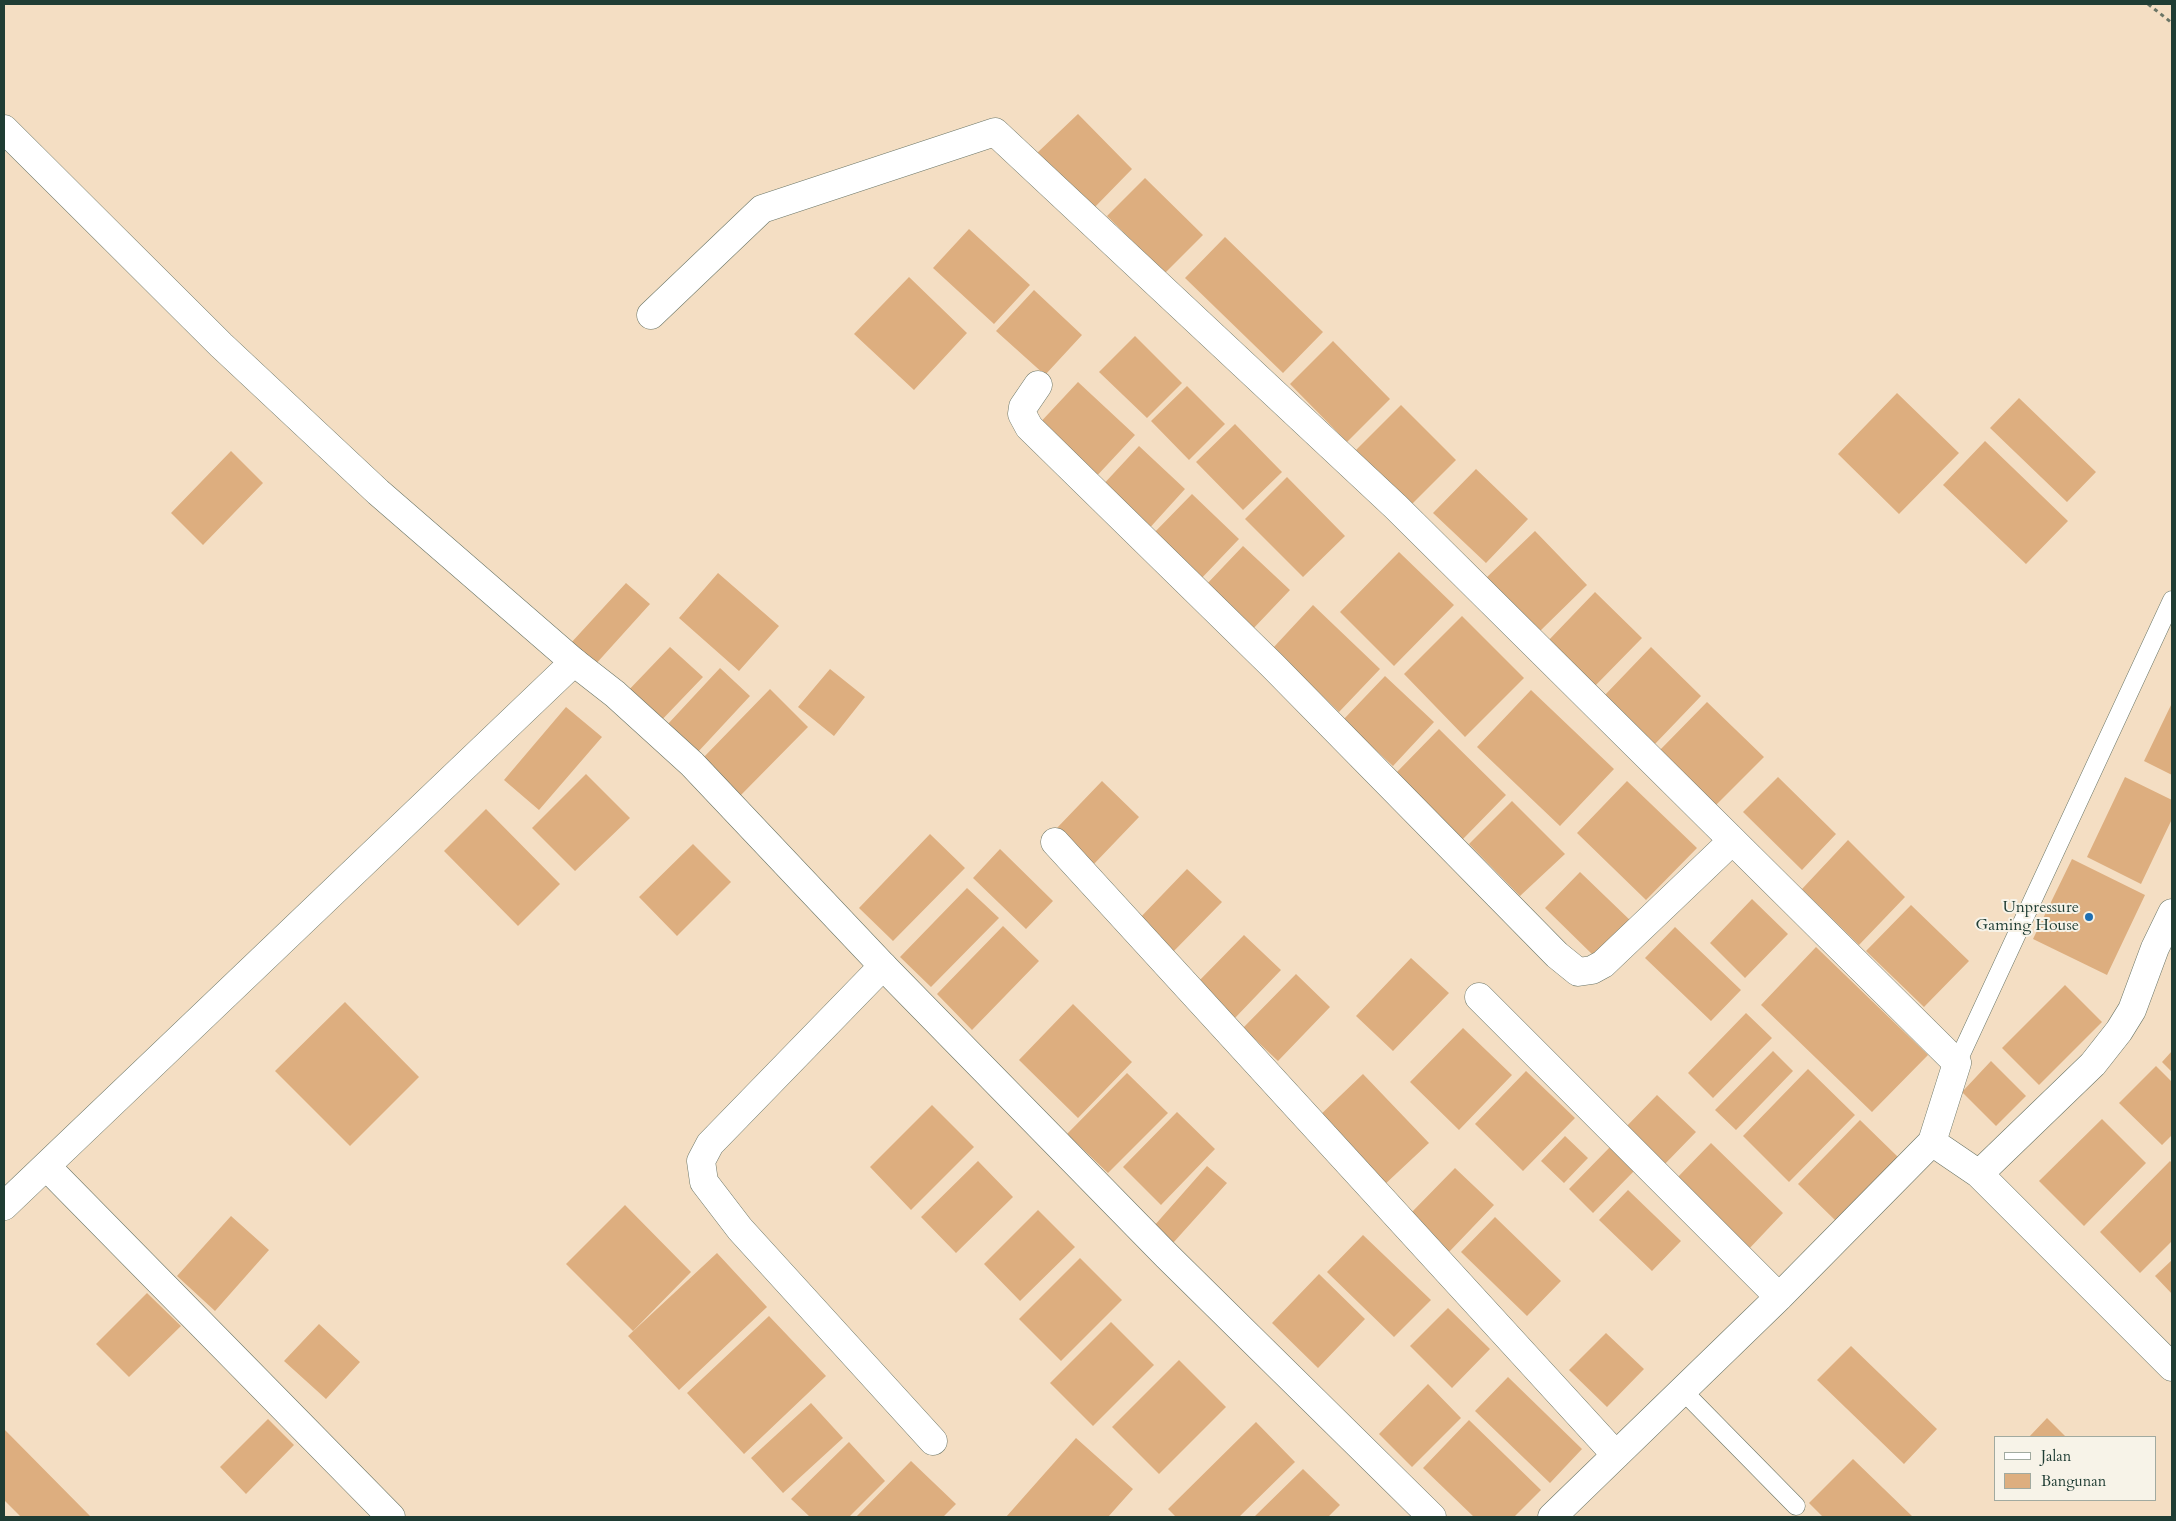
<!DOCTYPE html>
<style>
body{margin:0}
#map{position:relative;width:2176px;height:1521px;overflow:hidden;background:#f4dec3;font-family:Cardo,serif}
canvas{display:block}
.frame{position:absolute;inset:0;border:5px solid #1f3d34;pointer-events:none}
.legend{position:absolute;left:1994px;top:1436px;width:162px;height:65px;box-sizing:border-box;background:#f7f3e8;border:1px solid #a1aaa0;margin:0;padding:6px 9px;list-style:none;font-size:15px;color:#1f3d34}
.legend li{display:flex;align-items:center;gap:10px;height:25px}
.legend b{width:25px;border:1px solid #a1aaa0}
</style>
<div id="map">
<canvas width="2176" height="1521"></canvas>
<div class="frame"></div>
<ul class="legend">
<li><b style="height:6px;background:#fff"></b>Jalan</li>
<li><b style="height:14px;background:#ddae7f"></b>Bangunan</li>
</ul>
</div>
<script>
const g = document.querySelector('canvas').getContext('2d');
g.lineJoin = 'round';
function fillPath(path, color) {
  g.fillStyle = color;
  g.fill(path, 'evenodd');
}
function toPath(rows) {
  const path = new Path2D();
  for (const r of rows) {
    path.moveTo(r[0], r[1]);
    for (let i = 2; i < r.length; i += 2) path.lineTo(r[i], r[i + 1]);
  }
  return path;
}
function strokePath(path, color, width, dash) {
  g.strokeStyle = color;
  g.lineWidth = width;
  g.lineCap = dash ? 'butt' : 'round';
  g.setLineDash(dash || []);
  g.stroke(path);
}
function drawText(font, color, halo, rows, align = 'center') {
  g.font = font + ' Cardo,serif';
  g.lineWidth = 4;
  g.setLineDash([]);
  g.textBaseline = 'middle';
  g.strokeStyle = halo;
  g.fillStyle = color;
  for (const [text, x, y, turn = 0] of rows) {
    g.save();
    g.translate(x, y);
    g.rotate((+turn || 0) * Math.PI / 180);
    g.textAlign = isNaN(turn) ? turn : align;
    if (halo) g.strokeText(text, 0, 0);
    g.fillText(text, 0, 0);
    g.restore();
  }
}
const building = toPath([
 [1078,114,1132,169,1093,209,1037,153],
 [1145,178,1203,235,1165,273,1107,216],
 [969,229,1030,285,994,324,933,268],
 [1225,237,1323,332,1283,373,1185,278],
 [909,277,967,333,914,390,854,334],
 [1034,290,1082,335,1045,375,996,331],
 [1135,336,1182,383,1147,418,1099,372],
 [1333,341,1390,399,1347,442,1290,384],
 [1078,382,1135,435,1093,480,1036,427],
 [1187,386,1225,424,1189,460,1151,421],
 [1897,393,1959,453,1899,514,1838,454],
 [2019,398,2096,472,2067,502,1990,428],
 [1401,405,1456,460,1410,506,1356,450],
 [1235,424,1282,472,1243,510,1196,462],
 [1985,441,2068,521,2026,564,1943,485],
 [1139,446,1185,489,1146,532,1100,488],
 [231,451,263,483,203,545,171,513],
 [1476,469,1528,519,1486,563,1433,513],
 [1287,477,1345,536,1303,577,1245,519],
 [1192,494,1239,539,1198,582,1150,537],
 [1535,531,1587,585,1539,632,1486,578],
 [1243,546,1290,590,1251,631,1204,587],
 [1399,552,1454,605,1394,666,1340,612],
 [718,573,779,626,739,671,679,618],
 [626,583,650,604,594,666,570,644],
 [1595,592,1642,638,1594,687,1547,642],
 [1313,605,1380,669,1339,712,1273,648],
 [1462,616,1524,678,1465,737,1404,674],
 [670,647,703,677,656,726,624,695],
 [1651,647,1701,696,1654,745,1604,696],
 [720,668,750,696,697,753,667,725],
 [830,669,865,697,834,736,798,707],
 [1385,676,1434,722,1393,766,1343,720],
 [770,689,808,727,740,796,702,759],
 [1531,690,1614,769,1560,826,1477,747],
 [1707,702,1764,757,1716,805,1660,750],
 [2172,703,2172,775,2144,761],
 [566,707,602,737,539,810,504,780],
 [1439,729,1506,795,1463,839,1396,773],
 [586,774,630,818,575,871,532,828],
 [1778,777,1836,834,1802,870,1743,812],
 [2125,777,2172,800,2172,819,2141,884,2087,857],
 [1102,781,1139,817,1093,865,1056,829],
 [1627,781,1697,848,1646,900,1577,833],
 [1512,801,1565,854,1520,896,1469,844],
 [486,809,560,884,518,926,444,851],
 [930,834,965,868,893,941,859,908],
 [1848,840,1905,897,1859,945,1802,889],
 [693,844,731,882,677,936,639,897],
 [1000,849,1053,901,1026,929,973,878],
 [2072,859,2145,895,2107,975,2033,939],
 [1187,869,1222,902,1171,954,1137,921],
 [1580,872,1633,923,1598,960,1545,908],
 [967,888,999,918,931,987,900,957],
 [1752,899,1788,934,1745,978,1710,943],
 [1911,905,1969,961,1924,1007,1866,951],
 [1003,926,1039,961,972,1030,937,994],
 [1675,927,1741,990,1711,1021,1645,958],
 [1244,935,1281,970,1234,1019,1197,983],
 [1816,947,1928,1055,1872,1112,1761,1005],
 [1411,958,1449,993,1393,1051,1356,1016],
 [1296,974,1330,1007,1278,1061,1243,1028],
 [2065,985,2102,1022,2039,1085,2002,1048],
 [345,1002,419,1077,350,1146,275,1071],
 [1073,1004,1132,1062,1078,1118,1019,1060],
 [1746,1013,1772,1038,1713,1098,1688,1073],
 [1463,1028,1512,1075,1459,1130,1410,1082],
 [1773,1051,1793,1071,1736,1130,1715,1110],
 [2172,1051,2172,1072,2162,1062],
 [1991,1061,2026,1096,1996,1126,1962,1092],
 [2156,1066,2172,1082,2172,1135,2162,1145,2119,1103],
 [1808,1069,1855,1115,1789,1182,1743,1136],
 [1526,1071,1575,1118,1523,1171,1475,1124],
 [1127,1073,1168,1113,1108,1173,1067,1134],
 [1363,1074,1429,1143,1382,1187,1316,1119],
 [1657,1095,1696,1132,1661,1168,1623,1130],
 [932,1105,974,1147,911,1210,870,1167],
 [1177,1112,1215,1149,1161,1205,1123,1167],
 [2102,1119,2146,1163,2084,1226,2039,1181],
 [1860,1120,1898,1157,1836,1221,1798,1184],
 [1565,1136,1588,1158,1564,1183,1541,1161],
 [1711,1143,1783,1213,1747,1251,1674,1181],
 [1610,1147,1634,1171,1593,1213,1569,1189],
 [978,1161,1013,1197,956,1253,921,1217],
 [2170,1161,2172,1163,2172,1241,2140,1273,2100,1232],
 [1207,1166,1227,1183,1173,1243,1154,1226],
 [1455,1168,1494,1205,1449,1252,1410,1214],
 [1628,1190,1681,1241,1652,1271,1599,1220],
 [625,1205,691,1272,633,1331,566,1264],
 [1038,1210,1075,1247,1020,1301,984,1264],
 [231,1216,269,1250,215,1311,177,1276],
 [1495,1217,1561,1281,1527,1316,1461,1252],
 [1363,1235,1431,1300,1394,1337,1327,1272],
 [717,1253,767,1307,679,1390,628,1336],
 [1080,1258,1122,1300,1061,1361,1019,1319],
 [2172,1260,2172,1294,2155,1276],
 [1319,1274,1365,1319,1318,1368,1272,1323],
 [147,1293,181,1326,129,1377,96,1344],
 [1448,1308,1490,1349,1452,1388,1410,1346],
 [769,1316,826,1376,744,1454,687,1393],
 [1111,1322,1154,1365,1093,1426,1050,1383],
 [319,1324,360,1362,326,1399,284,1361],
 [1606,1333,1644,1369,1607,1407,1569,1370],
 [1851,1346,1937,1429,1904,1464,1817,1380],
 [1179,1360,1226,1407,1159,1474,1112,1427],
 [1508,1377,1582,1449,1550,1483,1475,1411],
 [1428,1384,1461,1418,1412,1467,1379,1434],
 [811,1403,843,1438,783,1493,751,1458],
 [2047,1418,2066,1437,2029,1437],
 [268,1419,294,1445,246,1494,220,1467],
 [1469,1420,1541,1490,1514,1517,1474,1517,1423,1468],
 [1256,1422,1295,1462,1239,1517,1176,1517,1168,1509],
 [4,1429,91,1517,21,1517,4,1500],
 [1076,1438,1133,1489,1108,1517,1006,1517],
 [849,1442,885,1481,849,1517,810,1517,791,1499],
 [1853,1459,1913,1517,1823,1517,1809,1503],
 [911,1461,956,1504,943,1517,856,1517],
 [1303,1469,1340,1505,1328,1517,1254,1517]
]);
const path = toPath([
 [2148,4,2172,23]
]);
const lane = toPath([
 [1957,1063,2172,600],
 [1683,1391,1796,1506]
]);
const street = toPath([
 [651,315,762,209,995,132,1396,507,1957,1063,1932,1142],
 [1038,385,1023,407,1022,414,1029,427,1273,666,1557,955,1578,972,1592,970,1603,964,1732,841],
 [1055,842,1616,1455],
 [883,966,710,1144,701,1161,704,1182,740,1229,933,1441],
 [1479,997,1779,1297],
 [47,1167,391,1517],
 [1979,1174,2093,1064,2119,1031,2132,1010,2155,948,2172,913],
 [4,1206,574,662],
 [1552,1517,1779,1297,1932,1142,1979,1174,2172,1367]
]);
const secondary = toPath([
 [4,129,221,345,378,492,574,662,615,694,692,764,883,966,1167,1256,1432,1517]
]);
const markers = [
 [2089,917,5,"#1f6fb2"]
];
const poiNames = [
 ["Unpressure",2079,908],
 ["Gaming House",2079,926]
];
fillPath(building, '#ddae7f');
strokePath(lane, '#6a7566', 19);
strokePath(street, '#6a7566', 29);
strokePath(secondary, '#6a7566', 29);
strokePath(path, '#6a7566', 3, [4, 4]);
strokePath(lane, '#fff', 18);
strokePath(street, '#fff', 28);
strokePath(secondary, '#fff', 28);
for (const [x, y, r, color] of markers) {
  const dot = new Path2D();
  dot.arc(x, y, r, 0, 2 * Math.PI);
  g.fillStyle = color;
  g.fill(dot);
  strokePath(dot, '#f7f3e8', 2);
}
drawText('16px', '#1f3d34', '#f7f3e8', poiNames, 'right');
</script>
